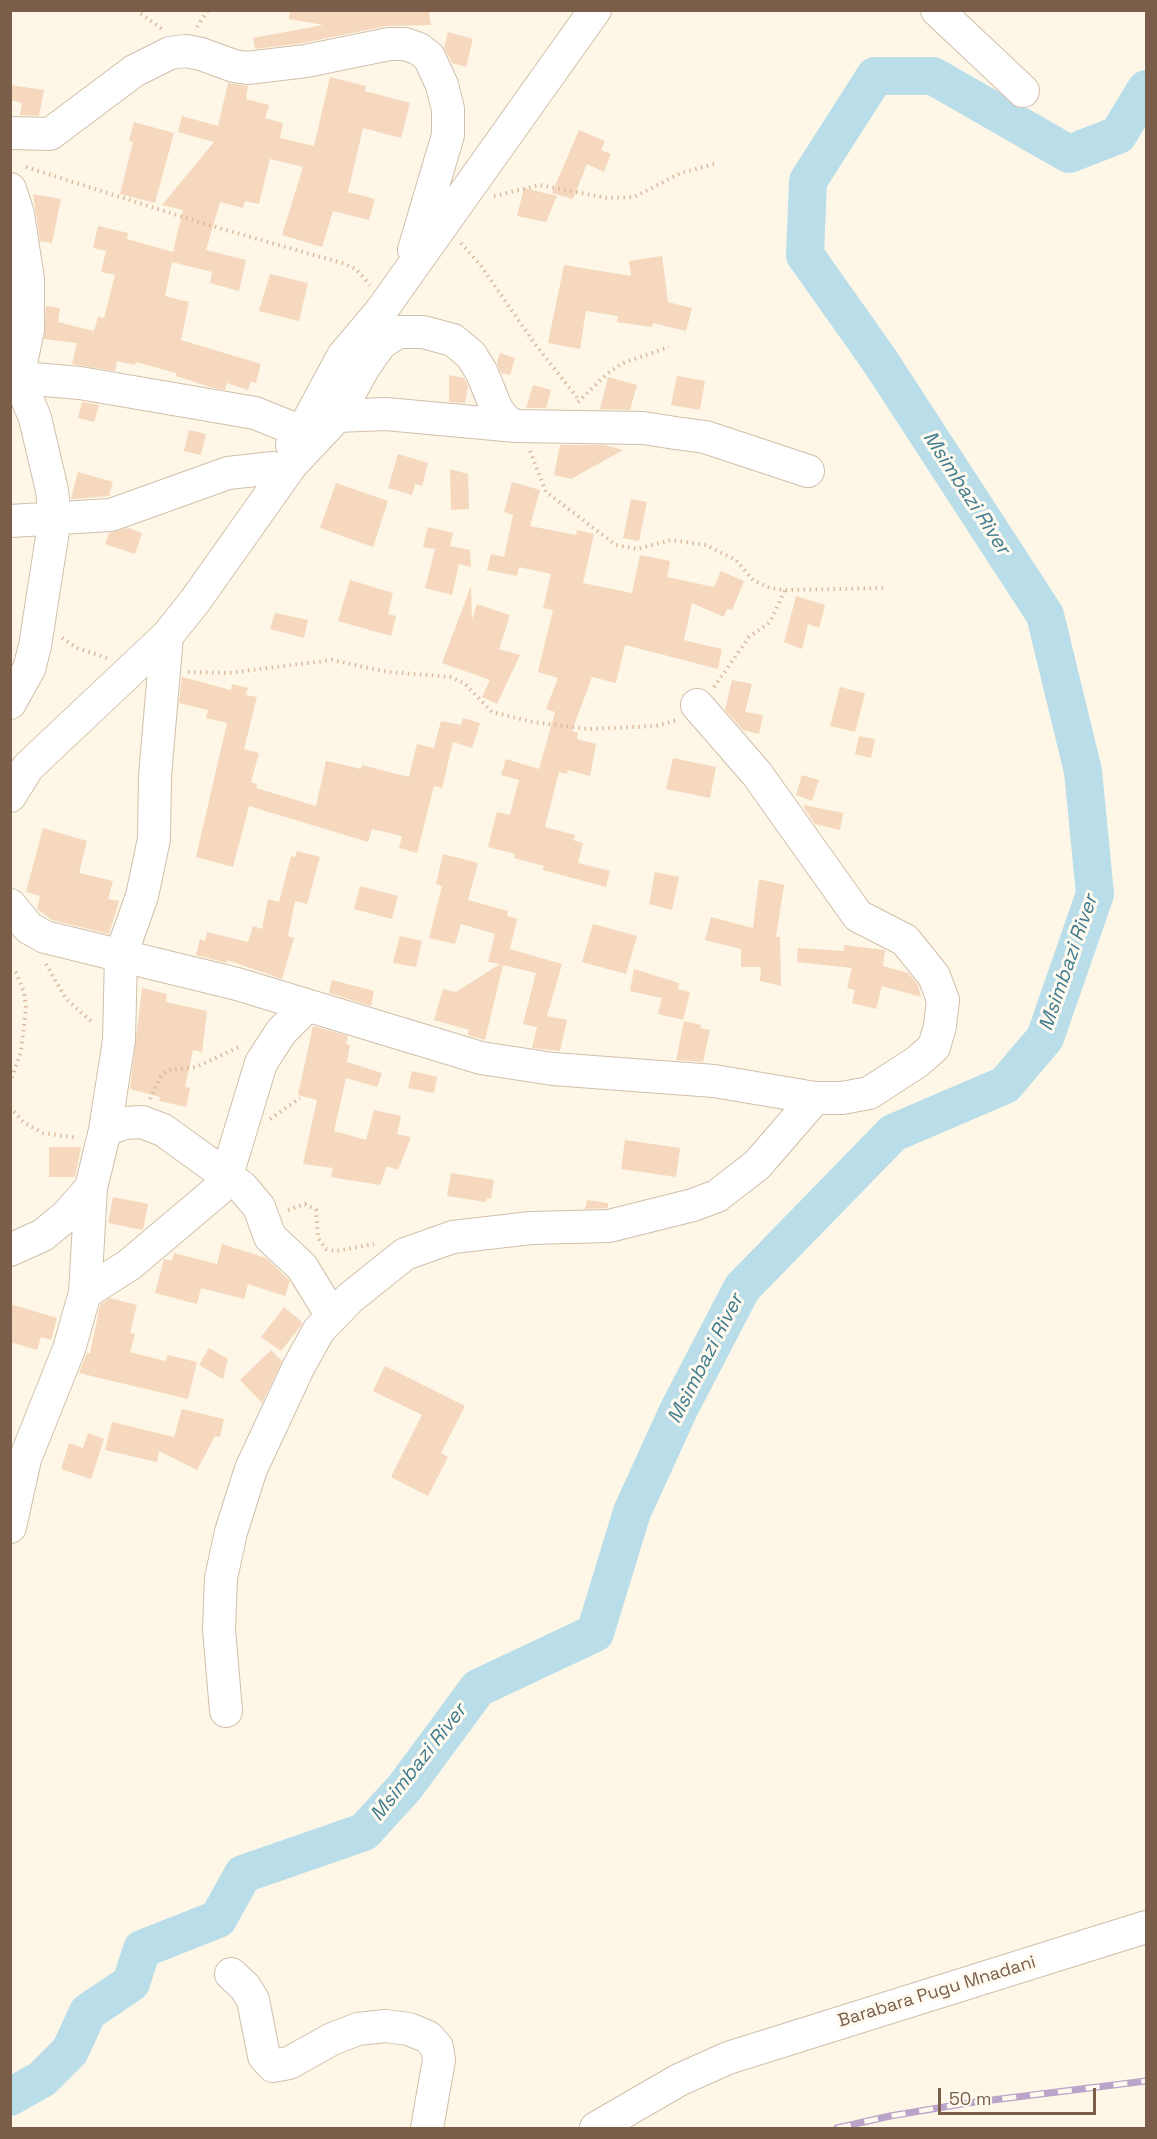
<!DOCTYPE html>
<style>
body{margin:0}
#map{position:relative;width:1157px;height:2139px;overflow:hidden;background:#fef7e7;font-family:"Space Grotesk",sans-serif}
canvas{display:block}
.frame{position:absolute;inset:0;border:12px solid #7a5e49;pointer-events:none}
.scale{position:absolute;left:938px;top:2088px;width:158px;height:27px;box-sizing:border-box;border:3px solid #7a5e49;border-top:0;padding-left:8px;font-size:18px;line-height:21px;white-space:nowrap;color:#7a5e49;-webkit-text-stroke:4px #fffaef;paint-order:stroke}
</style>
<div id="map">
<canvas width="1157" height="2139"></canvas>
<div class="frame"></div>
<div class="scale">50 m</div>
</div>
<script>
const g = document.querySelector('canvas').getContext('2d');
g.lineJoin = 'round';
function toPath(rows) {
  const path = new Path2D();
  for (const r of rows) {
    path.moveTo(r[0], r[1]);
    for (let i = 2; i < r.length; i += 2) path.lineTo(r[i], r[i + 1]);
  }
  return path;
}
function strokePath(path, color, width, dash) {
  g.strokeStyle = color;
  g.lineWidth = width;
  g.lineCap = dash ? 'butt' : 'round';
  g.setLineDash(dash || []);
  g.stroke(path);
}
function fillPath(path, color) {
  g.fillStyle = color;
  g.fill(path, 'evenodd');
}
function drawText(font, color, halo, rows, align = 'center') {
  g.font = font + ' "Space Grotesk",sans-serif';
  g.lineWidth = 6;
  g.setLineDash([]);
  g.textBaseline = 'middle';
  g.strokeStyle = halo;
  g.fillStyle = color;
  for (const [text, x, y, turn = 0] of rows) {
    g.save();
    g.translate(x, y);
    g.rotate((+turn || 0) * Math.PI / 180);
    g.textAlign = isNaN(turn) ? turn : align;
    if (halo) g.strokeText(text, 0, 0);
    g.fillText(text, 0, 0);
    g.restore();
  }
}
const river = toPath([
 [10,2097,42,2079,70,2051,88,2012,131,1983,142,1949,218,1919,243,1874,364,1832,405,1787,478,1688,595,1633,632,1512,679,1409,742,1288,893,1133,1005,1085,1045,1038,1095,894,1083,771,1045,615,880,361,805,255,808,181,875,76,933,76,1069,154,1118,135,1146,89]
]);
const building = toPath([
 [290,10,429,10,431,25,386,26,303,43,255,49,253,38,323,25,289,19],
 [448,32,473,39,466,67,452,63,444,48],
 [330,77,366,86,365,91,410,103,401,138,363,128,348,192,375,199,369,220,333,211,322,247,282,235,303,167,270,159,259,204,245,201,243,208,220,202,206,250,246,260,239,291,210,283,212,272,172,262,165,296,189,302,181,340,261,364,256,383,251,381,248,390,227,383,225,390,210,387,176,376,176,373,136,362,135,365,117,361,115,371,72,364,77,343,44,339,46,306,60,308,58,322,94,331,98,317,104,318,115,275,101,272,106,251,93,248,98,226,128,233,127,239,173,252,183,210,162,205,214,142,178,132,182,116,218,126,228,83,248,86,246,99,269,105,265,118,283,123,280,138,314,146],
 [10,85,44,90,39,116,20,115,22,103,10,100],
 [134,122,174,133,155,203,120,194,133,142,129,141],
 [579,130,605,141,601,150,611,154,604,172,587,164,573,199,552,193],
 [524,188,557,196,546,222,517,216],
 [33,194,61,199,52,243,40,241],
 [662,256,668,302,692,308,686,331,653,323,652,327,617,322,618,316,586,311,580,349,548,343,564,265,631,276,629,261],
 [270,274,308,283,299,321,259,311],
 [500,353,515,358,510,375,501,373,497,363],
 [449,375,464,378,466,381,468,387,465,403,449,402],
 [677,376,705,381,700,410,671,405],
 [608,377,637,385,630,410,600,409],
 [533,385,551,390,546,408,526,408],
 [82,402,99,405,94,422,78,418],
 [189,430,206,434,201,455,184,451],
 [560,445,604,445,623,450,571,479,554,475],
 [398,454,428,463,422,486,415,484,412,495,388,488],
 [450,469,468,474,469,509,451,510],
 [78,472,113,482,109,495,112,496,71,499],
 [512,482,540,490,530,526,576,535,577,530,594,534,583,583,632,593,640,555,670,561,667,577,714,587,721,571,744,581,732,610,727,609,724,617,692,603,684,640,722,649,718,669,625,645,616,683,592,677,572,731,578,733,577,739,596,744,590,776,568,770,567,774,559,772,545,827,575,835,573,840,583,843,578,863,610,871,606,887,543,870,544,866,514,858,515,854,488,847,497,812,510,815,519,780,501,775,506,759,539,769,555,712,546,709,558,678,538,672,553,610,543,608,551,574,519,567,517,576,487,570,491,554,504,557,513,515,504,512],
 [336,483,388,501,373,547,320,528],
 [631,499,647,502,639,541,623,538],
 [428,527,453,533,450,546,470,550,471,567,459,564,452,595,425,588,435,549,423,547],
 [128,528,142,533,135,554,105,544,109,533],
 [350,580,393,593,388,614,396,616,391,636,338,621],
 [471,586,472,619,477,604,510,615,499,649,520,655,497,704,482,697,490,680,442,663],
 [796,596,825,605,819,628,808,624,802,649,784,642],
 [275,613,308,620,304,638,270,629],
 [182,677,231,690,232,684,248,688,246,695,257,697,244,749,259,753,251,782,257,784,256,788,316,806,326,761,361,769,362,765,409,777,417,744,434,748,441,721,461,725,463,718,480,723,472,748,453,742,442,788,434,786,417,853,399,848,402,836,372,829,368,842,249,806,233,867,196,857,227,723,206,718,208,710,179,703],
 [732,680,752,684,745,712,763,715,759,734,743,730,725,710],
 [840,687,865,693,855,732,830,726],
 [859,736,875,739,871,758,855,754],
 [673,758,716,767,710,798,666,789],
 [802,775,819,780,812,801,796,795],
 [804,805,843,813,840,830,815,824,804,808],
 [43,828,87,841,79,873,113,881,108,899,119,901,109,934,52,920,37,909,40,896,26,892],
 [297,851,320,857,307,904,295,901,288,936,294,938,282,979,227,960,227,963,196,955,200,939,205,941,207,932,248,942,253,926,262,929,268,899,279,902,291,856,295,857],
 [443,854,478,863,468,900,508,911,507,916,517,919,510,949,562,964,547,1016,567,1020,560,1051,532,1048,537,1027,523,1024,536,973,503,965,485,1040,468,1035,469,1030,434,1020,443,989,456,992,500,964,488,962,495,934,461,924,455,944,429,938,442,886,436,884],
 [655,872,679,877,672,910,649,904],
 [759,879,784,885,776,937,780,937,781,986,760,981,761,967,741,967,741,949,705,940,711,917,753,928],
 [360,886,398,896,392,919,354,909],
 [593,924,637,936,626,974,582,962],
 [400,936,422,941,416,967,393,963],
 [844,945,885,950,883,966,908,973,918,985,921,997,882,986,876,1009,852,1003,855,990,847,988,852,968,797,962,798,948,844,951],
 [634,969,679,983,678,989,690,992,683,1020,658,1014,662,998,630,991],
 [332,980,374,991,371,1006,329,993],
 [142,988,167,994,166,1002,207,1011,202,1052,193,1050,185,1087,190,1088,186,1107,159,1101,160,1097,130,1089],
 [684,1021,701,1025,700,1028,710,1030,703,1062,676,1060],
 [313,1026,348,1036,346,1044,350,1045,347,1062,382,1073,377,1087,346,1078,334,1131,366,1140,374,1110,401,1116,397,1134,411,1137,398,1170,387,1166,380,1185,331,1177,333,1168,303,1164,317,1100,298,1095],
 [412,1071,437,1077,434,1093,408,1088],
 [625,1140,680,1148,676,1177,621,1169],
 [49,1147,81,1147,75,1177,49,1177],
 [451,1173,494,1180,491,1199,487,1198,486,1202,447,1196],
 [113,1197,148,1204,143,1230,108,1223],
 [587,1200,608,1203,608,1208,585,1209],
 [222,1244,266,1258,290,1281,285,1296,248,1284,244,1299,201,1288,197,1304,155,1293,164,1259,172,1261,174,1253,217,1264],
 [110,1298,137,1305,130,1333,135,1334,130,1352,166,1361,167,1355,197,1362,188,1399,79,1373,87,1353,90,1353,100,1305],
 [10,1304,57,1318,51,1340,41,1337,37,1350,10,1342],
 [284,1307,303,1323,281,1351,261,1337],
 [209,1348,228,1359,223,1379,199,1365],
 [271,1350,282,1361,262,1403,240,1380],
 [385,1366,465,1406,441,1453,448,1457,428,1496,391,1477,422,1415,373,1391],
 [182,1409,224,1419,220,1437,215,1436,197,1470,159,1451,157,1462,105,1450,112,1422,174,1437],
 [88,1433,104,1439,91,1479,61,1469,69,1443,83,1448]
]);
const path = toPath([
 [136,10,162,29],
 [197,27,208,10],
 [26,167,205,224,342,263,356,269,370,285],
 [494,196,540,185,607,198,634,197,681,173,718,163],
 [461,243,481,266,535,344,579,400],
 [578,402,608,373,623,363,669,347],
 [530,451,546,492,616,545,637,549,671,540,706,545,736,560,753,580,770,588,785,590,886,588],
 [62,638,77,648,107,658],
 [188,672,228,673,332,660,388,672,451,677,464,683,492,712,533,722,589,729,656,726,677,720],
 [714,687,749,637,770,622,785,590],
 [46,964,66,999,93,1023],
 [10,969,16,973,24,992,26,1008,21,1051,10,1083],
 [150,1099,161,1076,168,1070,196,1067,241,1046],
 [10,1107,23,1122,43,1133,78,1138],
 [270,1119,300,1098],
 [288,1210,305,1204,316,1210,318,1238,326,1249,336,1251,374,1244]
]);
const minor = toPath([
 [937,10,1023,91],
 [10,133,50,134,134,71,170,53,186,51,201,54,234,66,247,68,306,61,389,44,405,44,419,49,429,57,442,85,448,109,448,135,414,250],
 [10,189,18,214,28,279,28,330,18,377,35,418,52,490,55,518,35,646,29,669,10,703],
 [10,377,80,383,255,413,302,432],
 [337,416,386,414,516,426],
 [292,445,302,432,343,356,381,311,595,10],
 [10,521,111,515,228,473,273,468],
 [10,796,28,767,167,636,195,601,292,464,337,416,364,367,381,343,398,332,423,332,453,340,471,355,482,373,497,410,506,421,516,426,643,428,675,433,705,437,808,471],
 [10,905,29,928,45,937,237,984,481,1058,553,1069,714,1081,815,1098,842,1098,869,1093,917,1062,934,1047,940,1026,943,1000,934,976,905,940,858,916,757,774,697,705],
 [105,1130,125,1123,142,1122,163,1130,242,1187,259,1207,270,1237,302,1267,332,1316],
 [10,1250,43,1235,67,1215,91,1188],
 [85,1293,129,1265,219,1189,227,1175,261,1063,281,1032,307,1006],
 [10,1527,25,1459,69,1349,85,1293,91,1188,105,1130,119,1040,121,955,142,896,154,839,155,776,167,636],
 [226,1711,219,1629,221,1578,231,1532,251,1469,298,1368,319,1330,350,1298,405,1254,453,1237,531,1228,609,1226,693,1205,717,1196,757,1165,815,1098],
 [231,1974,245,1987,253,2000,264,2056,273,2066,289,2063,332,2039,358,2029,385,2026,409,2029,428,2037,437,2047,439,2060,427,2128],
 [596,2128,679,2080,728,2058,1146,1927]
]);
const rail = toPath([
 [837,2128,890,2116,968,2103,1146,2081]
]);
const streetNames = [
 ["Barabara Pugu Mnadani",937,1992,-17]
];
const waterNames = [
 ["Msimbazi River",966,493,57],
 ["Msimbazi River",1069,963,-71],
 ["Msimbazi River",706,1359,-63],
 ["Msimbazi River",419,1763,-52]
];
strokePath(river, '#badee9', 38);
fillPath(building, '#f5d8bd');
strokePath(minor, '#d1bfab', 34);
strokePath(path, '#dabb9f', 4, [1.5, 4.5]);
strokePath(minor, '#fff', 32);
strokePath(rail, '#bba4c9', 7);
strokePath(rail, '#fffaef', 4.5, [14]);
drawText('18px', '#7a5e49', '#fffaef', streetNames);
drawText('italic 20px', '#417b8e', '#fffaef', waterNames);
</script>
